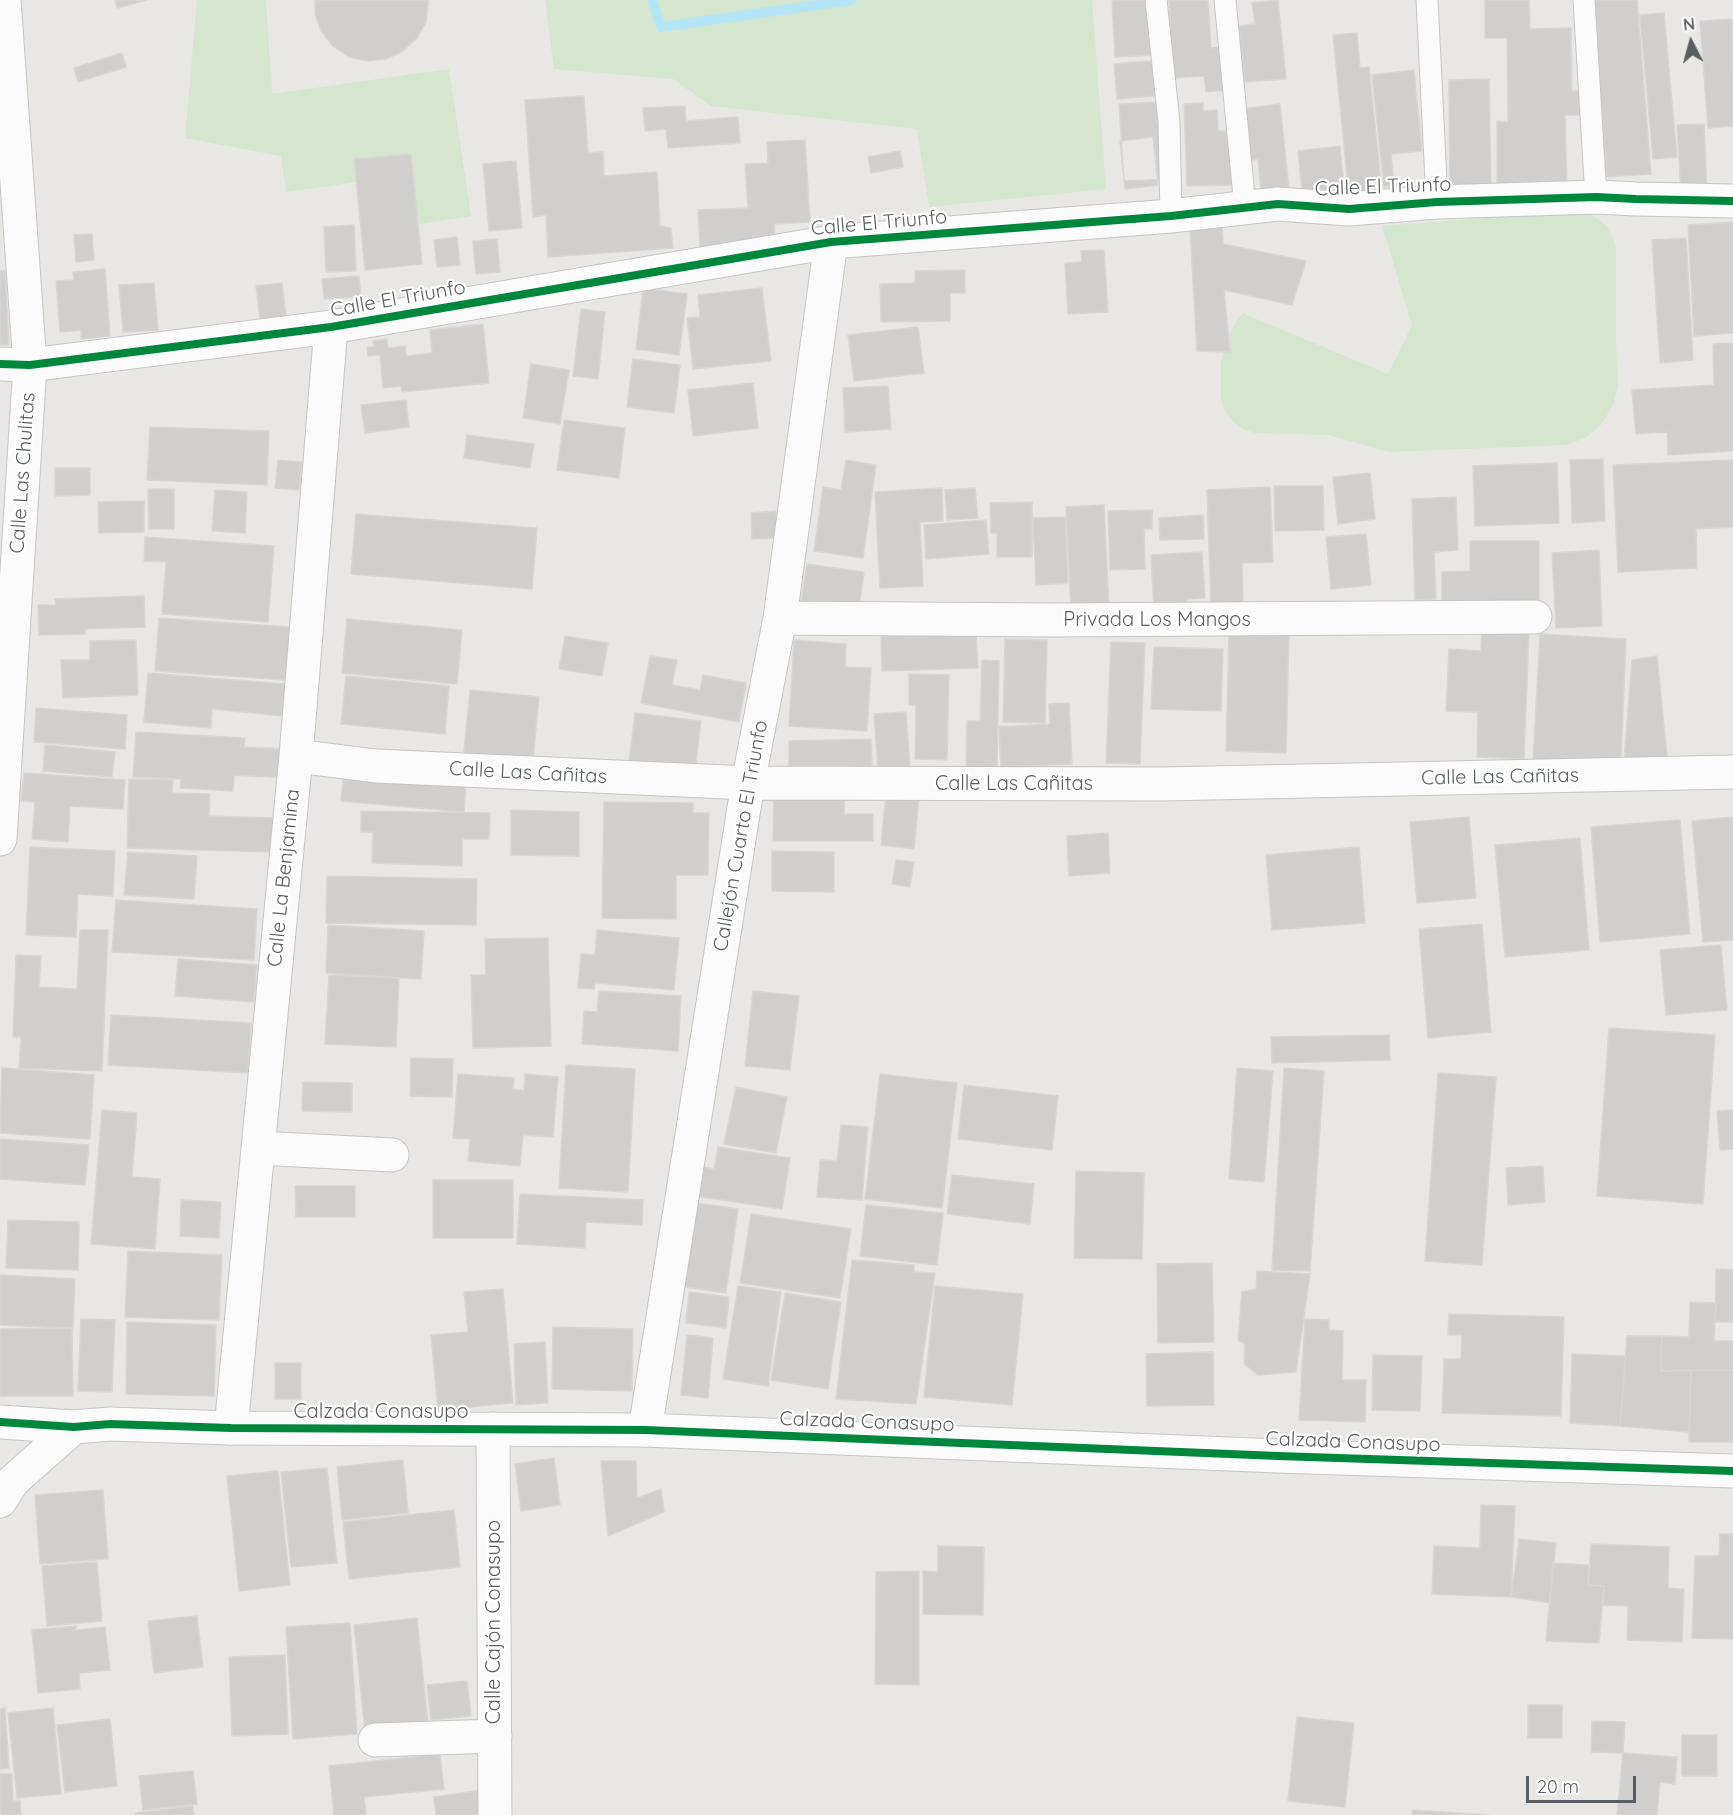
<!DOCTYPE html>
<meta charset="utf-8">
<style>
body{margin:0}
#map{position:relative;width:1733px;height:1815px;overflow:hidden;background:#e9e7e3;font-family:Quicksand,sans-serif}
canvas{display:block}
.north{position:absolute;left:1661px;top:12px;width:60px;height:60px;-webkit-text-stroke:4px #fff;paint-order:stroke;rotate:354deg;font-size:16px;font-weight:700;line-height:24px;text-align:center;color:#595e62}
.north::after{content:'';display:block;margin:auto;width:21px;height:27px;background:#595e62;clip-path:polygon(50% 0,100% 100%,50% 72%,0 100%)}
.scale{position:absolute;left:1526px;top:1776px;width:110px;height:27px;box-sizing:border-box;border:3px solid #595e62;border-top:0;padding-left:8px;font-size:18px;line-height:21px;white-space:nowrap;color:#595e62;-webkit-text-stroke:4px #fff;paint-order:stroke}
</style>
<div id="map">
<canvas width="1733" height="1815"></canvas>
<div class="north">N</div>
<div class="scale">20 m</div>
</div>
<script>
const g = document.querySelector('canvas').getContext('2d');
g.lineJoin = 'round';
function fillPath(path, color) {
  g.fillStyle = color;
  g.fill(path, 'evenodd');
}
function toPath(rows) {
  const path = new Path2D();
  for (const r of rows) {
    path.moveTo(r[0], r[1]);
    for (let i = 2; i < r.length; i += 2) path.lineTo(r[i], r[i + 1]);
  }
  return path;
}
function strokePath(path, color, width, dash) {
  g.strokeStyle = color;
  g.lineWidth = width;
  g.lineCap = dash ? 'butt' : 'round';
  g.setLineDash(dash || []);
  g.stroke(path);
}
function drawText(font, color, halo, rows, align = 'center') {
  g.font = font + ' Quicksand,sans-serif';
  g.lineWidth = 4.5;
  g.setLineDash([]);
  g.textBaseline = 'middle';
  g.strokeStyle = halo;
  g.fillStyle = color;
  for (const [text, x, y, turn = 0] of rows) {
    g.save();
    g.translate(x, y);
    g.rotate((+turn || 0) * Math.PI / 180);
    g.textAlign = isNaN(turn) ? turn : align;
    if (halo) g.strokeText(text, 0, 0);
    g.fillText(text, 0, 0);
    g.restore();
  }
}
const green = toPath([
 [197,0,266,0,272,94,449,69,471,216,407,226,400,176,286,192,281,156,185,138],
 [545,0,1092,0,1106,189,929,207,917,129,711,106,673,79,554,69],
 [1563,212,1588,213,1598,219,1607,227,1613,238,1616,249,1616,343,1618,387,1612,407,1601,425,1585,438,1566,445,1389,452,1329,435,1255,433,1243,429,1233,422,1225,411,1221,400,1221,361,1228,336,1242,313,1388,374,1412,325,1382,226]
]);
const stream = toPath([
 [652,0,661,27,852,0]
]);
const building = toPath([
 [115,0,147,0,117,8,115,0],
 [315,0,428,0,428,4,426,22,417,38,403,51,386,59,368,61,349,57,333,46,321,31,315,14,315,0],
 [1112,0,1153,0,1157,55,1115,57,1112,0],
 [1169,0,1208,0,1211,48,1224,47,1229,90,1206,92,1204,76,1173,78,1169,0],
 [1278,0,1286,79,1245,82,1239,26,1255,24,1252,3,1278,0],
 [1485,0,1529,0,1530,29,1571,28,1572,91,1586,91,1587,115,1565,115,1567,187,1497,188,1497,121,1508,122,1507,38,1485,38,1485,0],
 [1593,0,1637,0,1651,174,1607,177,1593,0],
 [1664,13,1677,157,1653,159,1640,15,1664,13],
 [1732,19,1733,126,1708,128,1700,21,1732,19],
 [1357,33,1360,68,1369,67,1382,192,1349,196,1333,35,1357,33],
 [122,53,126,67,78,82,74,68,122,53],
 [1161,60,1164,95,1117,99,1114,64,1161,60],
 [1414,70,1422,151,1391,154,1394,186,1384,187,1372,75,1414,70],
 [1489,79,1491,190,1450,191,1449,80,1489,79],
 [584,96,588,153,603,152,604,176,657,172,660,226,671,228,673,248,548,257,546,215,533,217,525,100,584,96],
 [1159,102,1165,179,1124,181,1119,104,1159,102],
 [1203,103,1203,111,1217,110,1218,131,1232,131,1234,185,1187,186,1184,104,1203,103],
 [1280,104,1289,188,1261,191,1258,159,1247,161,1242,109,1280,104],
 [685,106,686,121,738,117,740,143,668,148,666,129,645,131,643,108,685,106],
 [1704,124,1707,192,1681,193,1677,125,1704,124],
 [1153,137,1158,185,1125,189,1120,141,1153,137],
 [805,140,810,222,774,224,775,243,700,247,698,210,748,208,745,164,768,163,767,142,805,140],
 [1340,146,1344,188,1302,192,1298,151,1340,146],
 [900,151,903,167,871,173,868,157,900,151],
 [411,154,422,264,365,270,354,159,411,154],
 [516,161,522,228,489,231,483,164,516,161],
 [1733,222,1733,333,1694,336,1688,225,1733,222],
 [354,225,356,271,326,272,324,227,354,225],
 [1222,226,1223,244,1306,261,1292,305,1224,290,1230,352,1197,351,1190,229,1222,226],
 [92,234,94,260,76,262,74,235,92,234],
 [457,237,460,265,437,267,434,240,457,237],
 [1686,238,1693,360,1660,363,1652,240,1686,238],
 [497,239,500,272,476,274,473,241,497,239],
 [1104,250,1108,312,1068,314,1065,263,1082,262,1081,251,1104,250],
 [105,269,110,336,81,339,81,330,60,332,56,281,74,280,73,272,105,269],
 [965,270,965,293,950,293,950,321,881,322,880,284,915,283,915,271,965,270],
 [0,271,5,271,9,345,0,345,0,271],
 [359,276,361,297,324,299,322,279,359,276],
 [154,283,158,330,123,332,119,285,154,283],
 [282,283,286,316,260,319,256,286,282,283],
 [643,288,687,294,679,355,636,349,643,288],
 [762,288,771,361,693,369,687,318,700,317,698,295,762,288],
 [581,309,605,312,598,379,573,376,581,309],
 [483,324,489,383,402,392,401,386,383,388,380,355,368,356,367,347,374,347,373,341,387,339,388,348,405,346,406,356,432,353,430,330,483,324],
 [918,327,924,373,854,381,848,335,918,327],
 [1733,343,1733,451,1668,455,1667,432,1636,434,1632,390,1714,385,1713,344,1733,343],
 [633,359,680,365,674,413,627,407,633,359],
 [531,364,569,370,560,424,523,418,531,364],
 [753,383,758,428,693,436,688,390,753,383],
 [888,386,891,429,845,432,843,388,888,386],
 [406,400,409,427,365,433,361,405,406,400],
 [564,420,625,428,619,478,557,470,564,420],
 [150,427,269,431,267,485,147,480,150,427],
 [467,435,534,444,530,468,464,458,467,435],
 [1603,459,1605,521,1572,523,1570,460,1603,459],
 [278,460,302,462,299,490,275,488,278,460],
 [846,460,876,465,863,558,814,551,823,487,841,490,846,460],
 [1733,460,1733,527,1696,529,1697,568,1618,572,1613,465,1733,460],
 [1557,463,1559,523,1475,526,1473,466,1557,463],
 [55,468,90,468,90,495,55,496,55,468],
 [1370,473,1375,519,1338,524,1333,477,1370,473],
 [1274,486,1323,486,1324,530,1275,531,1274,486],
 [1270,487,1273,562,1242,563,1243,603,1211,605,1207,490,1270,487],
 [942,488,943,521,920,522,923,586,880,588,875,492,942,488],
 [975,488,978,518,947,520,945,490,975,488],
 [148,489,174,489,174,529,149,529,148,489],
 [215,490,247,492,245,533,212,531,215,490],
 [1456,497,1458,550,1434,552,1436,599,1415,600,1412,499,1456,497],
 [144,501,144,532,99,533,98,502,144,501],
 [1032,502,1032,557,997,557,997,533,991,533,990,503,1032,502],
 [1104,505,1109,608,1071,610,1066,507,1104,505],
 [1152,510,1152,529,1144,529,1145,569,1110,570,1108,511,1152,510],
 [776,511,778,538,752,539,751,513,776,511],
 [356,514,537,528,532,589,351,574,356,514],
 [1203,515,1204,539,1160,540,1159,518,1203,515],
 [1065,517,1068,583,1036,585,1033,518,1065,517],
 [986,520,989,554,926,559,924,525,986,520],
 [1366,534,1371,585,1331,589,1326,537,1366,534],
 [145,537,274,546,268,622,162,614,166,562,144,561,145,537],
 [1470,541,1539,541,1539,608,1442,609,1442,572,1470,571,1470,541],
 [1599,550,1602,626,1556,628,1552,553,1599,550],
 [1202,552,1205,598,1187,599,1188,608,1154,610,1151,555,1202,552],
 [807,564,864,572,858,615,800,607,807,564],
 [144,596,145,627,85,629,85,634,39,635,38,605,56,605,55,599,144,596],
 [159,618,290,627,286,680,155,671,159,618],
 [347,619,462,630,457,684,342,673,347,619],
 [1482,628,1529,630,1524,759,1477,757,1478,712,1446,711,1449,649,1481,651,1482,628],
 [1229,631,1289,632,1286,753,1226,751,1229,631],
 [976,633,978,668,882,671,881,635,976,633],
 [1540,634,1626,639,1621,759,1533,761,1540,634],
 [565,636,608,643,602,676,559,669,565,636],
 [1005,639,1047,640,1045,723,1003,722,1005,639],
 [136,640,138,695,63,698,61,660,90,660,90,641,136,640],
 [794,640,846,644,845,667,871,668,867,731,789,726,794,640],
 [1111,642,1145,643,1140,764,1106,763,1111,642],
 [1154,647,1223,649,1221,711,1151,709,1154,647],
 [650,656,677,660,672,685,700,690,703,675,746,683,739,722,641,703,650,656],
 [1657,656,1667,756,1624,760,1632,660,1657,656],
 [982,660,999,661,997,769,966,768,967,721,980,721,982,660],
 [148,673,286,684,283,716,212,709,211,728,144,722,148,673],
 [909,674,949,675,947,760,915,759,916,705,909,705,909,674],
 [346,676,449,686,445,734,341,724,346,676],
 [470,690,539,697,532,769,463,762,470,690],
 [1069,703,1072,764,1001,767,999,727,1050,724,1049,704,1069,703],
 [36,708,127,715,125,749,34,742,36,708],
 [906,712,910,768,878,770,874,714,906,712],
 [635,713,701,721,694,778,628,770,635,713],
 [136,732,245,738,244,747,287,749,286,778,234,775,233,791,180,788,181,779,133,777,136,732],
 [871,739,872,770,789,771,789,741,871,739],
 [45,745,115,752,112,777,43,771,45,745],
 [344,770,466,782,464,812,341,801,344,770],
 [24,773,125,780,123,809,70,806,68,842,32,839,35,802,21,801,24,773],
 [129,779,173,780,172,793,210,794,209,816,274,818,273,852,127,848,129,779],
 [886,793,919,797,914,849,881,845,886,793],
 [774,794,845,795,844,814,873,814,873,841,773,841,774,794],
 [604,802,693,803,693,813,709,813,708,875,676,875,676,919,602,918,604,802],
 [511,810,579,812,579,856,511,855,511,810],
 [361,811,490,813,489,839,462,839,462,866,372,863,373,832,361,832,361,811],
 [1469,817,1476,898,1417,903,1410,822,1469,817],
 [1733,817,1733,940,1703,942,1692,821,1733,817],
 [1680,820,1690,934,1600,942,1591,827,1680,820],
 [1108,833,1110,873,1069,876,1067,836,1108,833],
 [1580,838,1589,950,1505,957,1495,845,1580,838],
 [30,847,115,851,113,896,78,894,76,937,26,935,30,847],
 [1359,847,1365,923,1272,930,1266,855,1359,847],
 [772,851,834,852,834,892,772,891,772,851],
 [128,852,197,856,194,899,124,895,128,852],
 [896,860,914,862,910,887,892,884,896,860],
 [327,876,477,879,476,925,326,923,327,876],
 [116,900,257,909,254,960,112,952,116,900],
 [1482,924,1491,1032,1428,1038,1419,929,1482,924],
 [328,925,424,931,421,979,326,973,328,925],
 [80,930,108,930,102,1071,19,1068,21,1037,13,1037,16,955,41,956,39,987,77,989,80,930],
 [597,930,679,938,674,990,595,983,594,989,578,988,581,954,595,955,597,930],
 [548,938,551,1046,473,1048,471,975,486,975,485,939,548,938],
 [1721,945,1727,1010,1666,1015,1660,950,1721,945],
 [178,959,257,965,254,1002,175,996,178,959],
 [329,975,399,978,396,1047,325,1044,329,975],
 [599,991,681,996,678,1051,582,1044,584,1011,597,1012,599,991],
 [753,991,799,996,790,1070,745,1066,753,991],
 [111,1015,251,1023,248,1073,108,1065,111,1015],
 [1609,1028,1715,1035,1703,1204,1597,1196,1609,1028],
 [1389,1035,1390,1060,1272,1063,1271,1037,1389,1035],
 [411,1058,453,1059,452,1097,410,1096,411,1058],
 [566,1065,635,1069,628,1192,559,1188,566,1065],
 [2,1068,94,1075,90,1139,0,1133,2,1068],
 [1237,1068,1273,1071,1264,1182,1229,1179,1237,1068],
 [1284,1068,1324,1071,1310,1271,1272,1270,1284,1068],
 [1438,1073,1496,1077,1482,1265,1425,1261,1438,1073],
 [458,1074,514,1078,513,1089,524,1091,525,1074,558,1077,553,1137,523,1135,520,1166,468,1161,470,1139,453,1138,458,1074],
 [880,1074,957,1083,942,1208,865,1199,880,1074],
 [303,1082,352,1083,352,1112,302,1111,303,1082],
 [964,1085,1058,1096,1052,1150,958,1139,964,1085],
 [736,1087,787,1097,776,1153,724,1144,736,1087],
 [102,1110,137,1113,132,1177,160,1179,155,1249,91,1244,102,1110],
 [1733,1110,1733,1149,1720,1150,1717,1111,1733,1110],
 [841,1125,868,1127,862,1200,817,1197,820,1160,837,1161,841,1125],
 [0,1139,89,1145,85,1185,0,1179,0,1139],
 [718,1147,790,1158,782,1209,695,1196,699,1166,714,1169,718,1147],
 [1543,1166,1545,1202,1508,1205,1506,1168,1543,1166],
 [1076,1171,1144,1173,1142,1259,1074,1258,1076,1171],
 [952,1175,1034,1184,1030,1224,947,1214,952,1175],
 [433,1180,513,1180,513,1238,433,1238,433,1180],
 [295,1186,355,1186,355,1217,296,1217,295,1186],
 [520,1194,643,1200,642,1225,586,1222,585,1248,517,1244,520,1194],
 [181,1200,221,1202,219,1238,180,1236,181,1200],
 [697,1203,738,1209,726,1293,685,1287,697,1203],
 [866,1205,943,1213,937,1265,860,1256,866,1205],
 [751,1214,851,1229,840,1298,740,1283,751,1214],
 [8,1220,79,1222,78,1270,6,1268,8,1220],
 [128,1251,222,1255,219,1320,125,1317,128,1251],
 [852,1260,914,1265,914,1272,935,1273,916,1404,836,1399,852,1260],
 [1212,1263,1214,1342,1158,1343,1157,1264,1212,1263],
 [1716,1269,1733,1270,1733,1322,1715,1322,1716,1269],
 [1257,1271,1310,1274,1296,1372,1258,1375,1244,1364,1245,1344,1238,1340,1242,1292,1256,1289,1257,1271],
 [0,1275,75,1279,73,1328,0,1325,0,1275],
 [738,1286,781,1292,768,1386,723,1379,738,1286],
 [935,1286,1023,1294,1012,1405,924,1397,935,1286],
 [503,1289,513,1403,438,1410,431,1335,468,1332,464,1292,503,1289],
 [689,1292,729,1297,726,1328,686,1323,689,1292],
 [785,1293,841,1302,828,1389,771,1380,785,1293],
 [1690,1302,1716,1303,1714,1341,1733,1341,1733,1370,1661,1371,1662,1336,1689,1337,1690,1302],
 [1449,1314,1564,1317,1561,1416,1442,1413,1444,1359,1461,1359,1462,1335,1448,1335,1449,1314],
 [81,1319,115,1320,112,1392,78,1391,81,1319],
 [1305,1319,1329,1320,1329,1330,1343,1331,1342,1380,1366,1380,1365,1422,1299,1420,1305,1319],
 [127,1322,216,1325,214,1396,126,1394,127,1322],
 [553,1327,633,1329,632,1391,552,1389,553,1327],
 [72,1328,73,1396,0,1396,0,1329,72,1328],
 [687,1335,713,1338,708,1398,681,1395,687,1335],
 [1627,1336,1662,1336,1661,1371,1691,1370,1689,1432,1620,1426,1627,1336],
 [545,1342,548,1403,516,1405,514,1344,545,1342],
 [1213,1352,1214,1405,1147,1406,1146,1354,1213,1352],
 [1572,1354,1626,1356,1620,1426,1570,1423,1572,1354],
 [1373,1355,1422,1356,1420,1411,1372,1410,1373,1355],
 [275,1363,301,1363,301,1399,275,1399,275,1363],
 [1691,1370,1733,1370,1733,1442,1689,1442,1691,1370],
 [554,1458,560,1505,521,1511,515,1464,554,1458],
 [403,1460,408,1513,342,1520,337,1467,403,1460],
 [601,1461,636,1461,637,1498,661,1489,664,1512,608,1536,601,1461],
 [327,1468,337,1563,291,1567,281,1472,327,1468],
 [278,1471,290,1585,239,1591,227,1476,278,1471],
 [103,1490,108,1559,40,1564,35,1495,103,1490],
 [1481,1505,1515,1506,1511,1597,1432,1594,1434,1546,1480,1548,1481,1505],
 [454,1510,460,1567,349,1579,343,1522,454,1510],
 [1720,1534,1733,1534,1733,1639,1692,1638,1695,1556,1719,1556,1720,1534],
 [1519,1539,1556,1543,1550,1603,1511,1597,1519,1539],
 [1591,1544,1669,1547,1668,1588,1684,1589,1682,1642,1627,1640,1628,1606,1603,1605,1604,1586,1588,1585,1591,1544],
 [938,1546,984,1547,983,1615,923,1614,923,1571,938,1572,938,1546],
 [97,1562,102,1621,47,1626,42,1566,97,1562],
 [1553,1563,1589,1565,1588,1585,1604,1586,1599,1643,1546,1641,1553,1563],
 [919,1571,919,1685,875,1684,876,1572,919,1571],
 [197,1616,203,1667,154,1673,148,1621,197,1616],
 [417,1618,428,1725,365,1732,354,1625,417,1618],
 [350,1623,357,1734,293,1739,286,1627,350,1623],
 [76,1626,76,1630,105,1627,110,1670,79,1673,80,1689,38,1693,32,1630,76,1626],
 [285,1655,288,1734,232,1736,229,1657,285,1655],
 [467,1681,471,1716,431,1720,427,1685,467,1681],
 [1528,1705,1562,1705,1562,1738,1528,1738,1528,1705],
 [5,1708,9,1768,0,1769,0,1709,5,1708],
 [53,1708,61,1794,17,1798,8,1713,53,1708],
 [1297,1717,1354,1723,1345,1807,1288,1801,1297,1717],
 [110,1719,117,1786,65,1792,57,1725,110,1719],
 [1592,1721,1625,1722,1623,1753,1591,1752,1592,1721],
 [1682,1735,1717,1735,1717,1776,1682,1776,1682,1735],
 [1623,1753,1677,1757,1675,1784,1660,1782,1657,1815,1617,1815,1623,1753],
 [440,1754,444,1789,364,1797,366,1815,334,1815,329,1766,440,1754],
 [193,1771,197,1804,143,1810,139,1776,193,1771],
 [0,1774,12,1774,13,1801,20,1800,21,1815,0,1815,0,1774],
 [482,1790,485,1815,436,1815,434,1797,482,1790],
 [193,1806,194,1815,136,1815,135,1813,193,1806],
 [1413,1810,1488,1815,1412,1815,1413,1810]
]);
const lane = toPath([
 [1156,0,1169,122,1171,216],
 [1225,0,1245,207],
 [1427,0,1437,202],
 [1584,0,1596,197]
]);
const street = toPath([
 [0,364,30,365,331,327,831,242,1171,216,1278,204,1349,209,1437,202,1596,197,1636,199,1733,201],
 [780,618,1053,620,1535,617],
 [296,756,376,766,748,783,1163,784,1733,772],
 [0,839,30,365,4,0],
 [258,1148,392,1155],
 [0,1422,74,1427],
 [231,1428,296,756,331,327],
 [493,1429,495,1815],
 [645,1430,748,783,780,618,831,242],
 [375,1740,495,1736]
]);
const secondary = toPath([
 [0,1501,13,1481,74,1427,110,1424,231,1428,645,1430,1278,1456,1733,1471]
]);
const cycleway = toPath([
 [0,364,30,365,331,327,831,242,1171,216,1278,204,1349,209,1437,202,1596,197,1636,199,1733,201],
 [0,1422,74,1427,110,1424,231,1428,645,1430,1278,1456,1733,1471]
]);
const streetNames = [
 ["Calle El Triunfo",1383,187,-2],
 ["Calle El Triunfo",879,223,-5],
 ["Calle El Triunfo",398,299,-10],
 ["Calle Las Chulitas",23,473,-86],
 ["Privada Los Mangos",1157,620],
 ["Calle Las Cañitas",528,773,3],
 ["Calle Las Cañitas",1500,777,-1],
 ["Calle Las Cañitas",1014,784],
 ["Callejón Cuarto El Triunfo",741,836,-80],
 ["Calle La Benjamina",284,878,-84],
 ["Calzada Conasupo",381,1412],
 ["Calzada Conasupo",867,1422,2],
 ["Calzada Conasupo",1353,1442,2],
 ["Calle Cajón Conasupo",494,1622,-90]
];
fillPath(green, '#d4e6ce');
strokePath(stream, '#b4e5f7', 10);
fillPath(building, '#d1cfcd');
strokePath(building, '#d8d6d2', 1.5);
strokePath(lane, '#c4c5c4', 23);
strokePath(street, '#c4c5c4', 35);
strokePath(secondary, '#c5c6c5', 35);
strokePath(lane, '#fcfbfb', 21);
strokePath(street, '#fcfbfb', 33);
strokePath(secondary, '#fcfbfb', 33);
strokePath(cycleway, '#00873e', 8);
drawText('20px', '#595e62', '#fff', streetNames);
</script>
